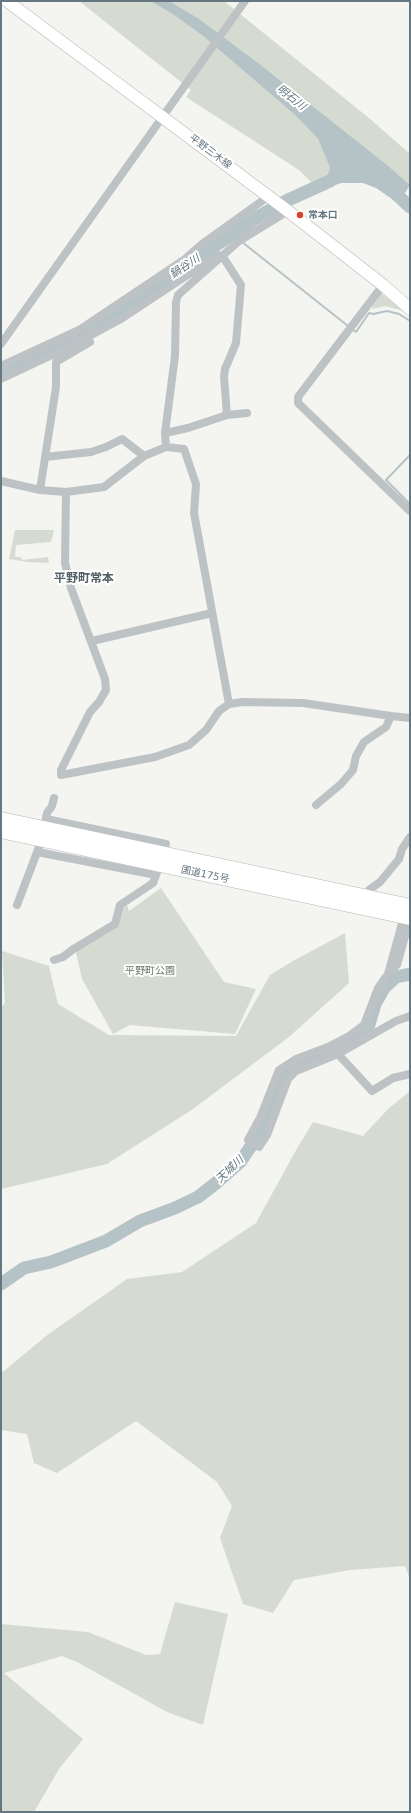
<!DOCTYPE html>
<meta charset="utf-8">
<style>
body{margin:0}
#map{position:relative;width:411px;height:1813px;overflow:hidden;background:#f4f4f1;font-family:"DejaVu Sans",sans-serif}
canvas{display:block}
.frame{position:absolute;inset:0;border:2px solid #657780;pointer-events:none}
</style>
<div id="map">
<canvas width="411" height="1813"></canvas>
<div class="frame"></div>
</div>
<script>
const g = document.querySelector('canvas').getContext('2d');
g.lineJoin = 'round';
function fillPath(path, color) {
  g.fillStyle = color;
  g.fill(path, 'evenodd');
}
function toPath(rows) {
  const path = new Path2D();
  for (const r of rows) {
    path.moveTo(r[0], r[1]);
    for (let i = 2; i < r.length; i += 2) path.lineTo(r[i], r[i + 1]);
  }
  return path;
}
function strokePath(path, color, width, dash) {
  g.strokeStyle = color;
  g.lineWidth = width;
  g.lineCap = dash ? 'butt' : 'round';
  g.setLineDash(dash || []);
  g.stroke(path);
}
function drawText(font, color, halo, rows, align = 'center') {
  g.font = font + ' "DejaVu Sans","Noto Sans JP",sans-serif';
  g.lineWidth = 4;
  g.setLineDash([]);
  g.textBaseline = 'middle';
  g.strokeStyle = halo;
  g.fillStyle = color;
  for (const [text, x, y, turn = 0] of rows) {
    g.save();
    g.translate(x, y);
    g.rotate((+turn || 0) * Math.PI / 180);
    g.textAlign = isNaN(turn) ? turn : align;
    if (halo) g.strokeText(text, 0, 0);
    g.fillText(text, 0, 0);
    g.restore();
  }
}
const green = toPath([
 [79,1,150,1,174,15,203,36,296,116,318,139,330,168,328,177,313,184,299,170,186,97,191,90],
 [169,1,224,1,369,118,410,154,410,185,386,164,257,62,198,18],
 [381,293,404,311,385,306,372,309,373,304],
 [15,530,54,530,51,542,16,545,15,557,21,557,22,560,48,557,49,563,28,562,9,559],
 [161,888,224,982,256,989,235,1034,130,1025,113,1034,82,979,76,953,78,949,110,932,122,909,127,905,129,911],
 [345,933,349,983,289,1037,193,1109,107,1164,1,1189,1,1007,5,1003,2,951,49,966,58,1004,109,1035,236,1036,270,975,293,961],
 [410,1091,410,1579,405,1566,350,1570,294,1580,273,1613,243,1604,220,1538,232,1506,217,1482,136,1421,57,1473,34,1463,27,1434,1,1430,1,1372,4,1371,46,1336,127,1279,182,1272,256,1223,295,1152,313,1122,363,1136,388,1109],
 [175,1602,228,1614,203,1725,167,1712,77,1662,62,1656,4,1673,83,1739,59,1769,34,1812,1,1812,1,1624,88,1632,146,1655,160,1654]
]);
const water = toPath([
 [150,1,169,1,198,18,257,62,386,164,410,185,405,193,406,200,404,205,402,206,376,188,363,183,341,183,316,192,313,184,327,177,330,168,318,139,296,116,203,36,174,15]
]);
const stream = toPath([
 [234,235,239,239],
 [242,242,348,326],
 [352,329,356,332,369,313,373,314,387,311,399,314,410,321],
 [410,455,386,480,410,504]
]);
const river = toPath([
 [393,191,410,207],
 [1,372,65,343,111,317,256,218,288,200,330,181],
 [1,1284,24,1268,51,1262,106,1241,140,1221,175,1208,198,1197,216,1183,241,1161,255,1140,267,1117,283,1074,293,1067,332,1051,368,1028,375,1004,384,988,396,977,410,974]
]);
const street = toPath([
 [383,285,298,397,298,403,410,511],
 [1,344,245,1],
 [1,366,79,330,185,259,202,244,269,196],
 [1,379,67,348,121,319,218,255,223,257,241,285,236,343,225,369,224,377,227,415],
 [165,433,188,428,227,415,247,413],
 [166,447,165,433,175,356,176,302,178,295,239,241,288,211],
 [45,457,91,452,106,447,122,439,144,456],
 [1,481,40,490,66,492,104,487,144,456,166,447,184,449,196,484,194,513,229,704],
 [40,490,56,387,56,362,90,342],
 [66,492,65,563,71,588,105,679,106,690,99,702,90,712,61,770,61,775,155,757,189,745,206,730,219,711,229,704,242,702,303,703,391,716,410,718],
 [92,641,212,613],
 [316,805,341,784,353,770,356,756,364,742,386,727,391,716],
 [46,819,166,844,163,854],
 [45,823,47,813,52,806,54,798],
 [37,852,156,875,158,870],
 [367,896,369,890,380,882,399,859,402,849,410,837],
 [17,905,39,847],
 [404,916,388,974,378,988,364,1025,349,1036,328,1047,296,1059,279,1070,260,1118,248,1140,259,1147,267,1135,288,1079,296,1071,338,1054,396,1021,410,1016],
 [54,960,63,957,72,950,115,924,120,905,153,883,156,875],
 [389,973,397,965,408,926],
 [338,1054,372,1091,393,1078,410,1074]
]);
const primary = toPath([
 [7,1,288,211,383,285,410,309]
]);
const highway = toPath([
 [1,819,410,906],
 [1,831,410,918]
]);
const markers = [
 [300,215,4,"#d9442c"]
];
const streetNames = [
 ["平野三木線",210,152,37],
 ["国道175号",205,875,12]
];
const poiNames = [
 ["常本口",308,215]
];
const parkNames = [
 ["平野町公園",150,971]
];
const waterNames = [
 ["明石川",291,98,38],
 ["鍋谷川",185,267,-34],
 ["天城川",230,1170,-43]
];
const quarterNames = [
 ["平野町常本",84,579]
];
fillPath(green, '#d6dbd2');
fillPath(water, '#b6c3c6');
strokePath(stream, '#b6c3c6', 2);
strokePath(river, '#b6c3c6', 13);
strokePath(primary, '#b3b7ba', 13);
strokePath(highway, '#b2b6b8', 15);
strokePath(street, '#bdc2c4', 8);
strokePath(primary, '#fff', 12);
strokePath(highway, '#fff', 14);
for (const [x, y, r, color] of markers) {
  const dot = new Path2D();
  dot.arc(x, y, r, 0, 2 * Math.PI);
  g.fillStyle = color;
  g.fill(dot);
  strokePath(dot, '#fff', 1.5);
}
drawText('10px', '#657780', '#fff', streetNames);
drawText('bold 10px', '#657780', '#fff', poiNames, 'left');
drawText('10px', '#697863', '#fff', parkNames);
drawText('italic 11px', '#60787e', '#fff', waterNames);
drawText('bold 12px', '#525f66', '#fff', quarterNames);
</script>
